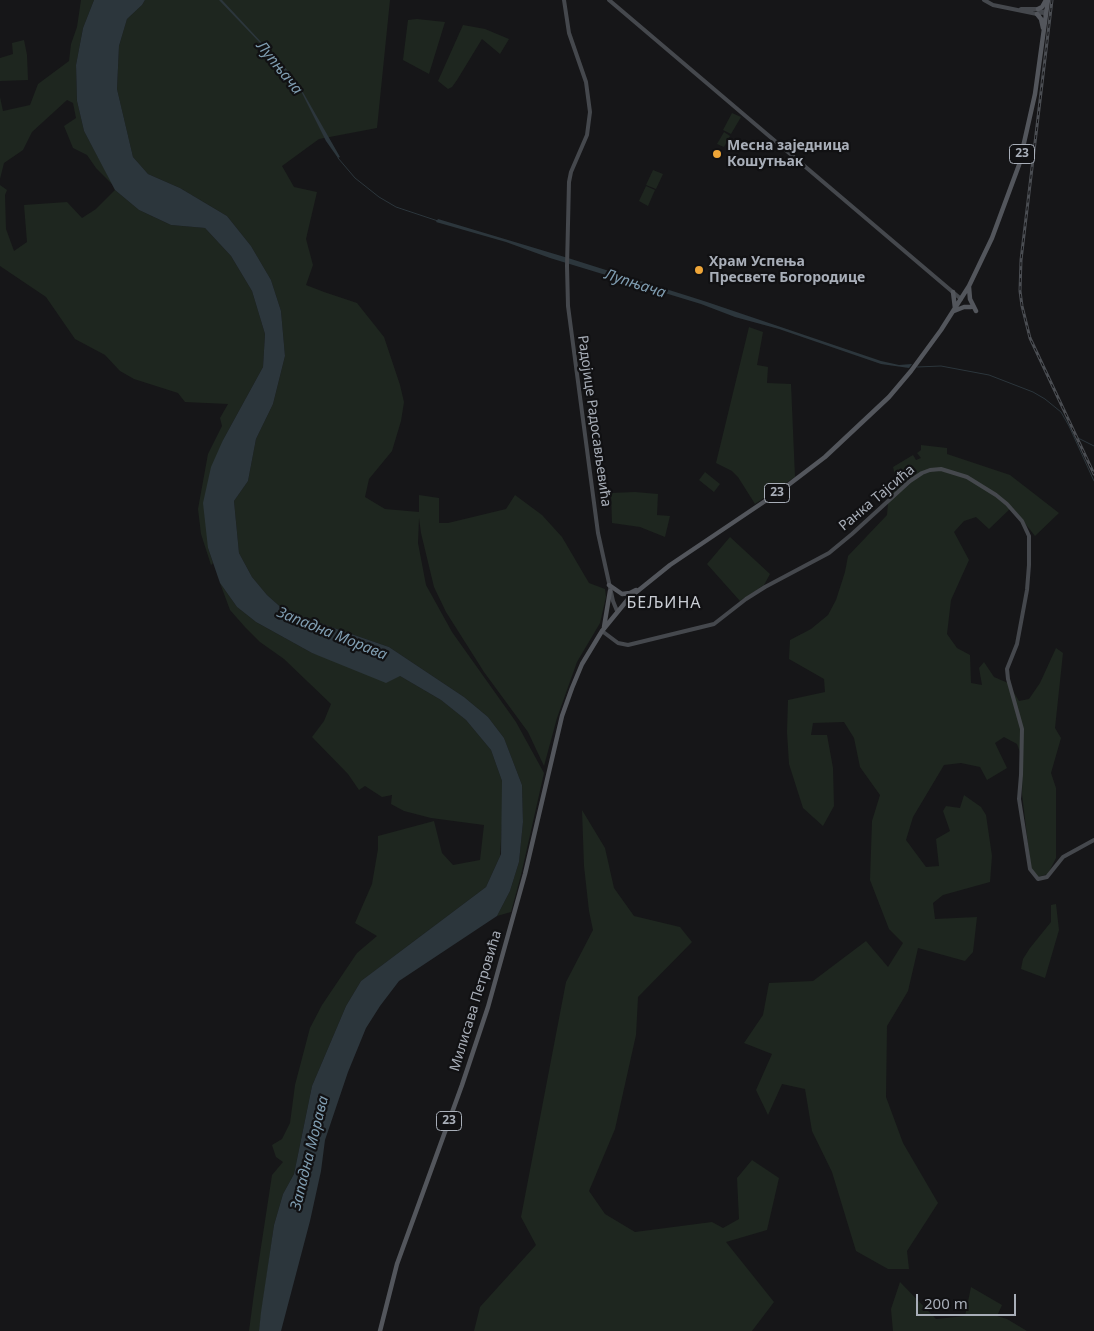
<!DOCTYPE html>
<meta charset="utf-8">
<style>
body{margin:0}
#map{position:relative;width:1094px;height:1331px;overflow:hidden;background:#161618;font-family:"Noto Sans",sans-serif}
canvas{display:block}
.scale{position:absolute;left:916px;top:1294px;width:100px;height:22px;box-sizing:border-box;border:2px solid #a8aeb8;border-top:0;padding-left:6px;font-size:15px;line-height:18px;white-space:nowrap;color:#a8aeb8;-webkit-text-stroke:4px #111113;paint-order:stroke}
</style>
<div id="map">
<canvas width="1094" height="1331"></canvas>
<div class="scale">200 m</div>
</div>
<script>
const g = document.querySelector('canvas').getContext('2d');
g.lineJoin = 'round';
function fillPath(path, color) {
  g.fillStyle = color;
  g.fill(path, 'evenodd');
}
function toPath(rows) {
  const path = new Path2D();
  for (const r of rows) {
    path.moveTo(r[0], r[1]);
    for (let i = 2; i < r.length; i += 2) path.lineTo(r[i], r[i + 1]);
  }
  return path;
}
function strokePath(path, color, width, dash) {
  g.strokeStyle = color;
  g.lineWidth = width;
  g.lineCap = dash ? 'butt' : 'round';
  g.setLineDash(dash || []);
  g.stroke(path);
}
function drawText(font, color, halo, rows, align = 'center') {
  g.font = font + ' "Noto Sans",sans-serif';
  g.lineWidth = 4.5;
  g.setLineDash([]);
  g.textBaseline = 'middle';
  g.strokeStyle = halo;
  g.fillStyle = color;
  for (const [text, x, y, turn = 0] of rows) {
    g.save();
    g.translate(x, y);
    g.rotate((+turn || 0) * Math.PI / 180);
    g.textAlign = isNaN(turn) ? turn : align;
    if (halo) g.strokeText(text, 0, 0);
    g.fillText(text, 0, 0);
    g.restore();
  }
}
const green = toPath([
 [81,0,94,0,83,28,76,65,77,101,84,131,113,185,96,168,87,155,73,148,64,126,76,118,73,103,67,100,32,132,23,150,4,163,0,179,0,97,3,111,30,105,38,84,69,61,71,44,77,27],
 [145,0,390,0,377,128,319,139,282,166,294,187,317,192,306,239,313,265,306,285,324,292,357,303,384,337,400,385,404,402,401,421,392,451,369,479,365,497,385,509,419,512,419,495,439,498,439,523,448,523,506,509,515,495,542,515,562,537,589,583,605,589,606,597,600,623,577,662,557,718,544,766,528,732,484,672,446,612,434,587,421,533,419,518,418,543,426,585,452,632,516,722,544,773,521,875,511,912,497,916,510,891,519,862,523,822,522,785,504,738,488,717,464,697,389,647,285,611,267,595,252,577,239,553,234,501,248,481,256,439,273,404,285,356,281,311,271,280,251,246,227,216,180,188,148,174,133,157,117,89,119,46,127,19,142,5],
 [417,19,445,22,429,74,403,60,408,20],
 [463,25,485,29,509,39,500,54,482,39,457,80,452,87,448,89,438,81],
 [24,40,27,55,28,80,0,81,0,58,13,54,12,43],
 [732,113,741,117,731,134,723,130],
 [724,132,730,136,724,147,717,144],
 [653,170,663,174,656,189,646,185],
 [0,185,7,190,5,195,6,229,14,251,27,242,24,205,67,202,82,218,96,209,115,190,139,210,171,225,205,228,231,256,252,291,265,334,263,367,223,440,208,548,213,563,211,565,201,534,198,509,208,454,222,426,220,418,228,404,185,402,178,393,134,379,120,371,105,355,75,339,46,297,0,266],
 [646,186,655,190,648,206,639,201],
 [749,327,763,332,757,365,768,367,767,383,791,384,795,477,755,504,738,477,732,471,716,463],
 [921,445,947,448,947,454,1010,475,1059,513,1035,536,1012,507,989,529,976,517,964,521,954,532,969,560,951,600,947,634,957,648,970,655,971,683,982,685,979,668,984,662,994,677,1008,683,1019,701,1029,699,1040,683,1056,648,1063,653,1055,728,1061,738,1051,773,1056,788,1056,858,1048,874,1038,877,1031,869,1022,794,1023,760,1017,744,1004,737,995,743,1007,768,987,780,980,767,961,763,944,765,913,817,906,840,926,867,939,866,936,839,950,831,943,811,946,806,960,808,964,795,981,807,986,815,992,856,990,882,943,895,933,903,935,919,977,917,973,952,965,961,918,948,908,991,887,1026,886,1097,903,1143,938,1203,907,1251,909,1269,888,1269,856,1251,832,1172,812,1131,805,1089,782,1084,768,1115,756,1090,772,1054,744,1043,763,1015,769,983,813,981,866,941,888,967,903,943,889,929,870,880,872,821,880,795,860,767,854,738,844,722,813,723,811,735,827,735,833,768,834,806,823,826,803,808,789,764,787,732,788,700,825,692,824,679,789,659,790,640,811,629,828,615,836,600,845,572,848,556,887,515,888,504,897,484,893,467,913,455,916,460,921,458,917,453,921,450],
 [705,472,720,484,714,492,699,480],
 [635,492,658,494,657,515,670,516,665,537,640,527,612,523,611,493],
 [730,537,770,574,764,585,740,601,707,564],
 [220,583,237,607,256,622,312,653,400,676,441,700,466,720,491,750,502,781,503,808,500,856,486,887,361,981,346,1006,312,1086,294,1174,283,1194,274,1225,259,1331,249,1331,254,1293,272,1175,283,1162,276,1157,272,1145,282,1139,290,1123,295,1085,310,1028,322,1005,357,953,377,936,355,923,372,884,378,849,378,836,434,821,442,853,453,865,480,860,484,825,431,818,404,811,391,804,392,795,382,797,365,786,359,790,348,774,312,737,324,721,331,704,284,659,260,642,245,627,230,610],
 [582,810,605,848,614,888,634,916,680,927,692,942,638,997,636,1035,615,1129,589,1191,605,1214,635,1232,712,1222,723,1228,739,1219,737,1178,752,1160,779,1178,767,1230,726,1242,774,1302,752,1331,474,1331,480,1307,536,1245,521,1217,566,982,593,930,589,911,584,866],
 [1056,904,1059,930,1045,978,1021,969,1023,959,1030,948,1051,922,1051,905],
 [900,1282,936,1319,965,1316,971,1287,1002,1305,997,1316,1007,1319,1027,1331,893,1331,891,1309]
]);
const water = toPath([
 [94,0,145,0,142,5,127,19,119,46,117,89,133,157,148,174,180,188,227,216,251,246,271,280,281,311,285,356,273,404,256,439,248,481,234,501,239,553,252,577,267,595,285,611,389,647,464,697,488,717,504,738,522,785,523,822,519,862,510,891,497,916,399,981,380,1006,366,1028,348,1072,325,1140,321,1171,310,1221,281,1331,259,1331,261,1312,274,1225,283,1194,294,1174,312,1086,346,1006,361,981,486,887,501,854,502,781,491,750,466,720,441,700,400,676,386,683,312,653,256,622,237,607,220,583,208,548,203,503,211,467,223,440,263,367,265,334,252,291,231,256,205,228,171,225,139,210,115,190,84,131,77,101,76,65,83,28],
 [219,0,222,0,289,72,300,87,340,157,338,158,326,141,302,93,262,45],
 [438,219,568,258,707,302,881,361,899,365,912,364,909,368,881,364,779,329,735,317,701,304,550,258,506,242,436,222]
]);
const stream = toPath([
 [338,158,355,178,379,197,396,207,438,221],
 [917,367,941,366,989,375,1033,392,1045,399,1061,412,1069,426,1094,481],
 [1074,436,1094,446]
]);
const secondary = toPath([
 [564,0,569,33,586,82,590,112,587,135,571,172,569,182,567,266,568,306,598,533,613,601,617,611],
 [609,0,961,299],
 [984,0,993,5,1037,14,1046,11],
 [1021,9,1038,9,1045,14],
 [602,631,618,643,628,645,714,624,746,599,765,587,829,553,852,534,910,481,922,473,930,470,941,469,967,477,996,495,1007,504,1022,521,1029,536,1029,565,1027,590,1017,644,1007,669,1008,679,1022,729,1021,775,1019,799,1030,869,1038,879,1047,877,1063,857,1094,840]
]);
const primary = toPath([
 [1038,9,1042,7,1046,0],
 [1037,14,1041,19,1043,28],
 [969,287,970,299,976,311],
 [953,292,955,308],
 [954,311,964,307,971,307],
 [609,585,622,594,630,593,636,590],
 [604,627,610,591],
 [380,1331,397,1264,462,1085,488,1007,525,874,562,716,572,688,582,664,602,631,629,598,670,565,783,489,825,457,889,397,911,371,941,330,969,286,992,238,1019,165,1035,94,1048,0]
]);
const rail = toPath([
 [1052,0,1021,260,1020,291,1022,306,1030,338,1094,474]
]);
const markers = [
 [717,154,5,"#efa638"],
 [699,270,5,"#efa638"]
];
const shields = [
 [1022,154,25],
 [777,493,25],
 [449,1121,25]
];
const shieldNames = [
 ["23",1022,154],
 ["23",777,493],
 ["23",449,1121]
];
const poiNames = [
 ["Месна заједница",727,146],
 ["Кошутњак",727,162],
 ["Храм Успења",709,262],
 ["Пресвете Богородице",709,278]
];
const streetNames = [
 ["Радојице Радосављевића",594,421,82],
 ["Ранка Тајсића",877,498,-40],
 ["Милисава Петровића",476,1001,-73]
];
const waterNames = [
 ["Лупњача",279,68,51],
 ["Лупњача",635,284,18],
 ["Западна Морава",332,634,22],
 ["Западна Морава",310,1153,-76]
];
const quarterNames = [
 ["БЕЉИНА",664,603]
];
fillPath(green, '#1e261f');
fillPath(water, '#2c363c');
strokePath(stream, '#2c363c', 1);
strokePath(secondary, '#45484d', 4);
strokePath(primary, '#53565c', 4.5);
strokePath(rail, '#4a4d52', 3);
strokePath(rail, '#111113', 1, [4]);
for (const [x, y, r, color] of markers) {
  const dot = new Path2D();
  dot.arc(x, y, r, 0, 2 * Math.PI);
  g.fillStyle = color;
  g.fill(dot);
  strokePath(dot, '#111113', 2);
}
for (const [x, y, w] of shields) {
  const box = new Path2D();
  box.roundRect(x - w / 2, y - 9.5, w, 19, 4);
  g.fillStyle = '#111113';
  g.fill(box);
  strokePath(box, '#a8aeb8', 1);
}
drawText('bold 12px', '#a8aeb8', null, shieldNames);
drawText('bold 14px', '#a8aeb8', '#111113', poiNames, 'left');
drawText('14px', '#a8aeb8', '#111113', streetNames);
drawText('italic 15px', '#809eb2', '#111113', waterNames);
g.letterSpacing = '1px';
drawText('16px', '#c9cdd4', '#111113', quarterNames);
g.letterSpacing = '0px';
</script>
